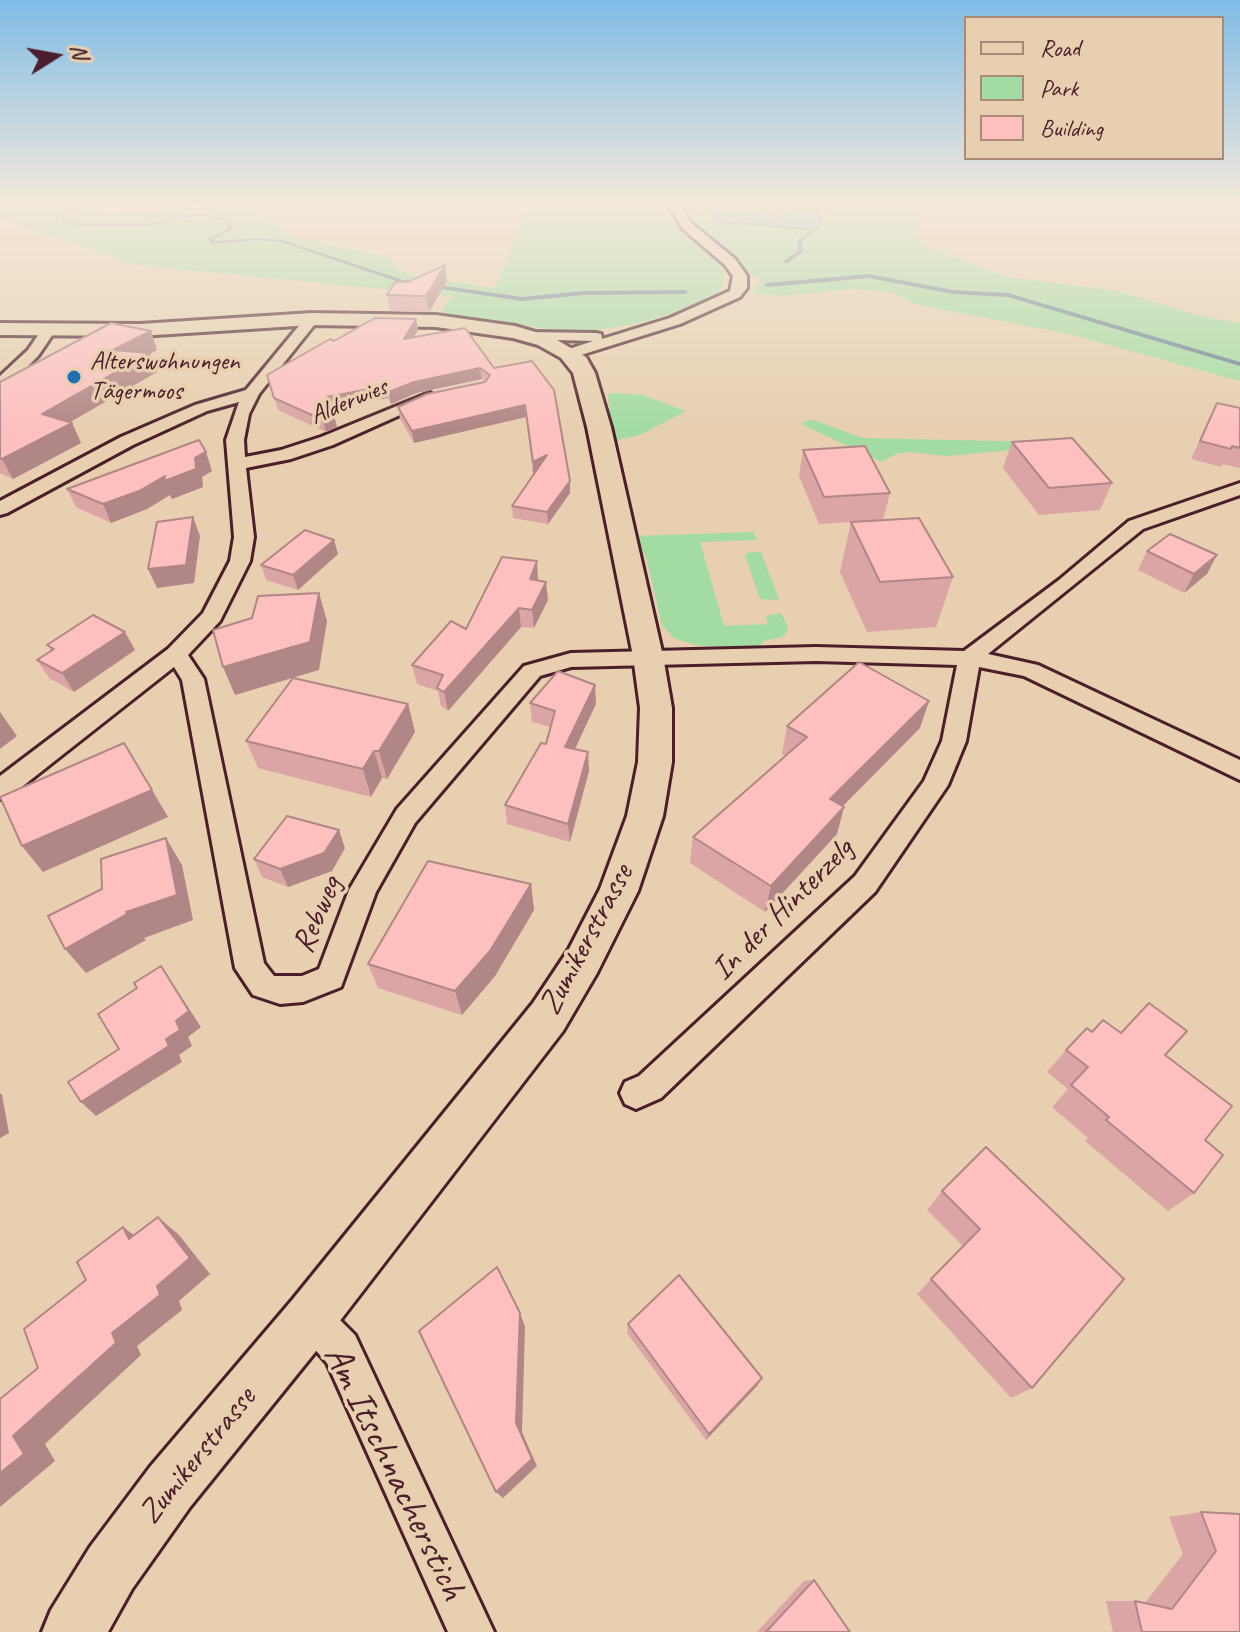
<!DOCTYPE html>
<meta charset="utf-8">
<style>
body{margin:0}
#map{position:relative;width:1240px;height:1632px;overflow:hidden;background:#e7cfaf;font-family:Caveat,sans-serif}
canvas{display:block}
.legend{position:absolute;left:964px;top:16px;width:260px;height:144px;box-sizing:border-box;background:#e7cfaf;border:2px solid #a8897a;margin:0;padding:10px 14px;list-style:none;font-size:24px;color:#4a1f2b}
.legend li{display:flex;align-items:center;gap:16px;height:40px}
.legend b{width:40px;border:2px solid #a8897a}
.north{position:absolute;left:16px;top:16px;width:80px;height:80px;-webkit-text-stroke:6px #e7cfaf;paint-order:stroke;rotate:79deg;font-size:22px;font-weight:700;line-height:32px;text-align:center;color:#4a1f2b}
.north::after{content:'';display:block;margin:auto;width:28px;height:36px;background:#4a1f2b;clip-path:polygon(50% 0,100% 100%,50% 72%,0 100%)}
</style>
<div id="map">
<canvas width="1240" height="1632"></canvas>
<ul class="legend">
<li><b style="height:10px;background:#e7cfaf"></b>Road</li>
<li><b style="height:22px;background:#a2dca2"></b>Park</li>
<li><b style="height:22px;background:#fdc0bf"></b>Building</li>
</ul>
<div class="north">N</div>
</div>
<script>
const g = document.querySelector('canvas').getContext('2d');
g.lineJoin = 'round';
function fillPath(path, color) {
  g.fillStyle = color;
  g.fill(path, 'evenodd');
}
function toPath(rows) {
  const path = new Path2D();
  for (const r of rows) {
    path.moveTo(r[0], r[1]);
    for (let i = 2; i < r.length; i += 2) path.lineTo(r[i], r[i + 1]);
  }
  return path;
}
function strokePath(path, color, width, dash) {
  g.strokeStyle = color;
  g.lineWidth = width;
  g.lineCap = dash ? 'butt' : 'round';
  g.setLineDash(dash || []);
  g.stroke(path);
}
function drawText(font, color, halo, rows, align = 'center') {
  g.font = font + ' Caveat,sans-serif';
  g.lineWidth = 7;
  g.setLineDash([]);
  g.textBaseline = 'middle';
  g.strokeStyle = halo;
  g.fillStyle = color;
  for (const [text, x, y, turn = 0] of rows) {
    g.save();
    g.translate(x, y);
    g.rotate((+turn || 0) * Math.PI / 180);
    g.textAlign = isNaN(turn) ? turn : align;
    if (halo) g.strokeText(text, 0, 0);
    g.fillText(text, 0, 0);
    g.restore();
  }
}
const green = toPath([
 [0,204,91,204,104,211,246,206,293,237,390,257,397,269,415,276,495,288,529,204,707,204,715,221,815,230,821,226,826,217,825,209,829,204,961,204,924,211,915,235,929,248,1007,277,1119,291,1196,315,1240,323,1240,381,1069,334,913,304,894,293,854,289,781,296,753,293,761,279,748,273,694,223,675,227,717,263,725,273,722,287,714,295,673,313,631,325,582,332,550,330,490,319,438,317,452,296,136,265,0,218],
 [614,393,643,395,686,411,640,435,613,441,608,394],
 [813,420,863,438,1041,442,1045,447,946,456,908,452,896,454,882,462,803,425,803,422],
 [753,532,757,540,700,542,724,626,768,624,766,616,781,613,788,627,786,633,782,637,764,641,760,646,698,646,674,638,662,625,647,561,636,536],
 [750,552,761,552,779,600,760,599,745,555]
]);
const water = toPath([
 [707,204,756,204,766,213,784,218,784,213,774,209,773,204,796,204,797,210,802,212,822,204,818,209,822,224,815,230,715,221,707,204]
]);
const stream = toPath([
 [71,204,75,204,75,210,66,220,83,224,147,224,197,213,208,214,231,221,232,230,213,239,215,241,258,238,282,240,403,280,522,297,584,291,685,290,688,292,685,294,584,295,522,301,402,283,281,242,258,240,212,244,208,239,228,228,227,222,208,216,197,215,147,226,83,226,61,222,71,210,71,204],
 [810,231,814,232,802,241,802,252,788,263,784,263,784,261,798,251,798,240,810,231],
 [869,274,953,290,1008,293,1240,362,1240,366,1008,297,953,294,869,278,767,287,764,285,767,283,869,274]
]);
const street = toPath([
 [668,204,680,204,691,223,735,259,747,276,747,288,740,297,680,324,568,359,563,357,563,351,593,341,524,339,522,336,529,332,596,333,601,334,602,339,670,318,730,291,733,276,725,265,682,228,668,204],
 [312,315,319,319,259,394,249,414,244,440,245,457,281,450,321,437,424,395,430,393,438,398,333,445,291,459,246,468,254,537,250,561,220,621,188,655,204,679,264,963,274,976,302,976,319,969,349,890,397,809,524,666,571,653,816,647,964,651,1059,580,1129,521,1240,483,1240,495,1143,529,988,654,1038,665,1240,760,1240,780,1024,676,979,667,966,741,948,785,875,892,661,1098,636,1109,625,1104,620,1093,625,1082,639,1076,855,876,924,781,942,741,957,665,816,661,571,667,540,676,415,823,376,892,341,987,303,1002,280,1004,253,995,235,968,182,680,174,667,9,797,0,799,0,776,168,649,203,613,230,561,234,537,226,440,239,402,207,411,133,445,7,513,0,515,0,501,121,437,195,405,246,390,307,316,312,315],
 [48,327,55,331,38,356,6,388,0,390,0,376,28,350,43,328,48,327],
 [311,1298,324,1304,355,1335,494,1632,448,1632,327,1363,298,1330,292,1317,298,1304,311,1298]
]);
const secondary = toPath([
 [312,313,436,315,515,326,552,337,586,357,595,373,611,427,663,656,672,708,672,762,663,816,638,891,597,973,563,1031,329,1335,190,1507,132,1589,108,1632,42,1632,51,1610,90,1547,150,1467,293,1299,533,1003,569,949,600,889,627,816,638,762,640,708,633,656,587,427,573,373,561,358,538,345,513,338,436,327,312,325,140,336,0,335,0,323,140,324,312,313]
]);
const wall = toPath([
 [447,281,429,312,390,311,387,295],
 [416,319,418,330,413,337,494,368,570,481,570,493,548,524,513,518,512,506,533,474,526,417,414,443,400,419,398,407,485,382,482,379,416,393,391,404,388,398,331,408,337,427,326,432,278,410,267,375,334,341],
 [157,350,150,354,157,372,69,423,72,423,81,443,13,479,0,473,0,382],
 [1217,403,1240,408,1240,468,1223,464,1221,467,1191,459],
 [1012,442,1112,483,1100,510,1039,515,1003,468],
 [803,450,890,493,883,520,953,577,936,627,867,632,840,572,851,522,819,524,799,476],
 [212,471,202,477,203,487,172,499,170,495,147,509,111,523,76,507,67,489],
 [1147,551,1207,574,1184,593,1138,570],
 [338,554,298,590,266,580,261,565],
 [538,580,548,600,534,628,521,627,448,711,441,706,438,691,417,684,412,665],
 [47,645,135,650,74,692,49,678,37,660,51,651],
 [530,703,596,704,574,749,589,771,570,842,507,824,505,805,546,744,550,727,532,722],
 [408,704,415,732,387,779,382,778,371,797,258,768,246,741],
 [787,726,920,728,843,806,844,807,837,834,765,912,690,863,693,837,786,756,782,754],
 [345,848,332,871,288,887,262,877,254,859],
 [531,884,534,910,495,976,462,1015,378,988,368,964],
 [1092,1032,1121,1033,1165,1055,1205,1140,1194,1193,1168,1211,1085,1141,1088,1138,1052,1107,1068,1089,1047,1072,1066,1050],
 [986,1147,1032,1388,1011,1398,917,1294,963,1246,927,1210,942,1191],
 [628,1324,757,1386,706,1440,627,1333],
 [1201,1512,1240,1514,1240,1632,1113,1632,1106,1601,1135,1601,1145,1603,1183,1554,1169,1517],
 [814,1580,850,1632,757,1632,804,1581]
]);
const shadedWall = toPath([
 [445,265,447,281,429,312,426,296],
 [416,319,418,330,406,350,404,339],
 [151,331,157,350,150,354,157,372,51,433,42,414,113,350],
 [480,368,482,379,416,393,391,404,389,392,414,382],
 [385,386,388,398,329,408,327,397],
 [525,405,526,417,414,443,412,431],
 [334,415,337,427,326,432,323,420],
 [72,423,81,443,13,479,2,459],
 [206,452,212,471,202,477,203,487,172,499,170,495,147,509,111,523,103,504],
 [547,455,533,474,533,462],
 [570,481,570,493,548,524,547,512],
 [193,517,200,536,194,583,157,588,148,569],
 [334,540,338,554,298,590,293,575],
 [1217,555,1207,574,1184,593,1194,574],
 [537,561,538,580,532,598,530,579],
 [546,582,548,600,534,628,532,610],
 [319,593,327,621,319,670,235,695,223,667],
 [519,608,521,627,448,711,444,692],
 [125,632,135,650,74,692,62,673],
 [595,685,596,704,567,766,565,747],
 [929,701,920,728,823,826,830,799],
 [408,704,415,732,387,779,379,751],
 [0,712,17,736,0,749],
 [374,751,382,778,371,797,363,769],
 [588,752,589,771,570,842,568,824],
 [152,790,168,817,43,872,22,846],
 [844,807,837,834,765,912,771,886],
 [339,830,345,848,332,871,288,887,280,869],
 [166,838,182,865,193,920,144,938,146,940,86,973,65,949,126,912],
 [531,884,534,910,495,976,462,1015,455,991],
 [161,966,201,1027,188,1037,192,1046,179,1055,182,1062,96,1116,81,1102,166,1039,176,1021],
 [0,1093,2,1095,9,1133,0,1138],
 [158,1217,179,1235,210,1274,179,1301,182,1310,137,1346,141,1355,45,1444,55,1461,0,1507,0,1473,13,1436,157,1286],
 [123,1227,146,1244,129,1239],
 [520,1313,525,1327,522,1432,537,1466,503,1498,496,1492,516,1423],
 [762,1378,757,1386,706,1440,709,1434]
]);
const building = toPath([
 [445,265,426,296,387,295,395,282,408,282,445,265],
 [375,318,416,319,404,339,465,328,494,368,532,361,554,390,570,481,547,512,512,506,547,455,533,462,525,405,412,431,398,407,427,394,485,382,490,375,480,368,414,382,389,392,385,386,327,397,334,415,323,420,274,398,267,375,330,339,334,341,375,318],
 [111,323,151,331,113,350,149,353,42,414,72,423,2,459,0,458,0,382,111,323],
 [1217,403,1240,408,1240,448,1232,446,1231,449,1200,441,1217,403],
 [1072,438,1112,483,1049,488,1012,442,1072,438],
 [199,440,206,452,195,458,196,469,164,481,165,476,139,491,103,504,67,489,199,440],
 [865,446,890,493,824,497,803,450,865,446],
 [193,517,186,565,148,569,157,522,193,517],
 [919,518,953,577,880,582,851,522,919,518],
 [305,530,334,540,293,575,261,565,305,530],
 [1170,534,1217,555,1194,574,1147,551,1170,534],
 [502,557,537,561,530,579,546,582,532,610,519,608,444,692,437,688,443,675,412,665,451,621,466,629,502,557],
 [319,593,310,642,223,667,213,630,252,618,258,596,319,593],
 [93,615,125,632,62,673,37,660,54,649,47,645,93,615],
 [859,662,929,701,830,799,844,807,771,886,693,837,807,737,787,726,859,662],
 [558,671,595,685,565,747,588,752,568,824,505,805,541,743,546,744,555,711,530,703,558,671],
 [293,678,408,704,379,751,374,751,363,769,246,741,293,678],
 [124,743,152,790,22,846,0,797,124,743],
 [287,816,339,830,324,853,280,869,254,859,287,816],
 [166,838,177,895,126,912,127,914,65,949,48,916,102,889,101,859,166,838],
 [428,861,531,884,490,951,455,991,368,964,428,861],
 [161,966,189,1011,176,1021,180,1030,166,1039,169,1046,81,1102,68,1082,119,1049,98,1014,137,988,134,983,161,966],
 [1149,1003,1187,1031,1165,1055,1232,1106,1205,1140,1223,1155,1194,1193,1106,1120,1109,1117,1071,1085,1088,1067,1066,1050,1087,1028,1092,1032,1103,1020,1121,1033,1149,1003],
 [986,1147,1124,1279,1032,1388,931,1279,980,1229,942,1191,986,1147],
 [158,1217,190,1258,157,1286,160,1295,112,1333,116,1343,13,1436,24,1454,0,1473,0,1399,38,1368,24,1329,86,1280,77,1262,123,1227,129,1239,158,1217],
 [497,1267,520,1313,516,1423,532,1459,496,1492,419,1331,497,1267],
 [679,1275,762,1378,709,1434,628,1324,679,1275],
 [1201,1512,1240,1514,1240,1632,1142,1632,1135,1601,1172,1609,1216,1551,1201,1512],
 [814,1580,850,1632,766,1632,814,1580]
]);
const markers = [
 [74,377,8,"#1f6fb2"]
];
const farPoinames = [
 ["Alterswohnungen",90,362],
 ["Tägermoos",90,392]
];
const farStreetnames = [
 ["Alderwies",349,402,-23]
];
const streetNames = [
 ["In der Hinterzelg",783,910,-45],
 ["Rebweg",318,915,-67],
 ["Zumikerstrasse",587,940,-62],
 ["Zumikerstrasse",198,1456,-51]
];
const nearStreetnames = [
 ["Am Itschnacherstich",394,1473,64]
];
fillPath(green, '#a2dca2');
fillPath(water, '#82c7e3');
strokePath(water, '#6c8499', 2);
fillPath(stream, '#6c8499');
strokePath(street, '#4a1f2b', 6);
strokePath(secondary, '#4a1f2b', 6);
fillPath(street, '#e7cfaf');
fillPath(secondary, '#e7cfaf');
fillPath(wall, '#daa5a4');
fillPath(shadedWall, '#b18686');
fillPath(building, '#fdc0bf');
strokePath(building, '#b18686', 2);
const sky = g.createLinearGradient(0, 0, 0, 432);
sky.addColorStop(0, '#7fbce6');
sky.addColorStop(0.47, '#f4e9db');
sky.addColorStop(1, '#f4e9db00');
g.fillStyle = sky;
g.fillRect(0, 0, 1240, 432);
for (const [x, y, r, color] of markers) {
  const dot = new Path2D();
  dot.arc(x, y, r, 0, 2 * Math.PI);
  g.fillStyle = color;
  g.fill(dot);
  strokePath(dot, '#e7cfaf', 3);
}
drawText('26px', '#4a1f2b', '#e7cfaf', farPoinames, 'left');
drawText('26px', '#4a1f2b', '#e7cfaf', farStreetnames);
drawText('32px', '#4a1f2b', '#e7cfaf', streetNames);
drawText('38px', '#4a1f2b', '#e7cfaf', nearStreetnames);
</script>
